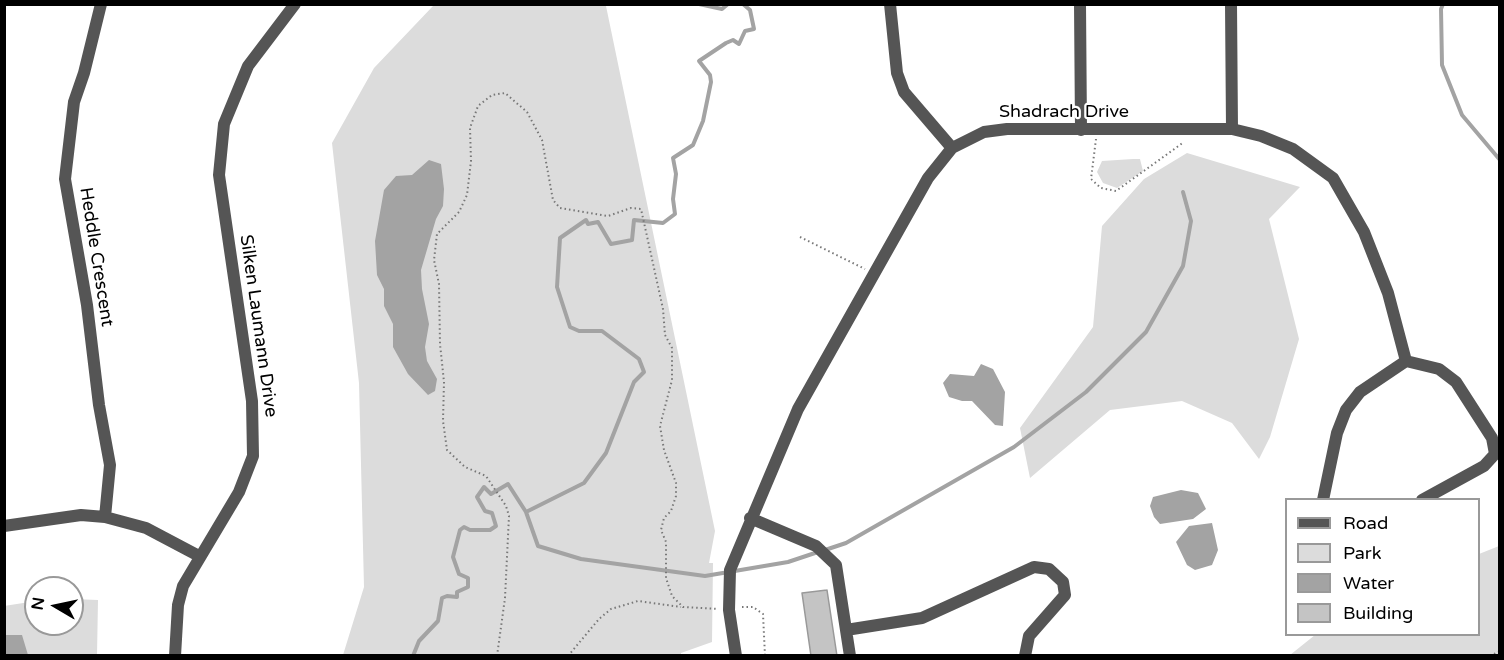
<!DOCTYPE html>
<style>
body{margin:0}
#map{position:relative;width:1504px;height:660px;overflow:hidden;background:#fff;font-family:"Varela Round",sans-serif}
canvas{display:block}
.frame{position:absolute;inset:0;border:6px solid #000;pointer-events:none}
.legend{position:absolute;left:1285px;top:498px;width:195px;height:138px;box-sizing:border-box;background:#fff;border:2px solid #999;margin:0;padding:8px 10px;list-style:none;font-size:18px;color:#000}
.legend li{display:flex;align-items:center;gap:12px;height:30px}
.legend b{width:30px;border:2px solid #999}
.north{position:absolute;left:24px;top:576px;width:60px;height:60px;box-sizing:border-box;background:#fff;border:2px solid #999;border-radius:50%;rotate:279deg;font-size:16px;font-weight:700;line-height:24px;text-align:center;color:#000}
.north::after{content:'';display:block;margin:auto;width:21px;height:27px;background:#000;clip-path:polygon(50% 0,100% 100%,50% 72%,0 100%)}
</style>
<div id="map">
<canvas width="1504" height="660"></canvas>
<div class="frame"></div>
<ul class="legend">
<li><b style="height:8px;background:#555"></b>Road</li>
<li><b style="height:16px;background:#dcdcdc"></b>Park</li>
<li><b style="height:16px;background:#a3a3a3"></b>Water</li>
<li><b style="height:16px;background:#c4c4c4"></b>Building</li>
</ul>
<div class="north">N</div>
</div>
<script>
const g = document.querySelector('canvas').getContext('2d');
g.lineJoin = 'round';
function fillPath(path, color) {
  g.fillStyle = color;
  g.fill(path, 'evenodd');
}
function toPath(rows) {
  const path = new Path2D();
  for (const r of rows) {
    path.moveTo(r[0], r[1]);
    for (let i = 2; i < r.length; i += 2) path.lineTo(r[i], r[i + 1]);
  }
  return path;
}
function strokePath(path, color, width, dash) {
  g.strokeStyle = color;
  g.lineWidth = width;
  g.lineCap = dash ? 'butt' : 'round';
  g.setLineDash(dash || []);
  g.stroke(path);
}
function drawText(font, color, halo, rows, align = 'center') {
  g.font = font + ' "Varela Round",sans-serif';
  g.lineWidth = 4.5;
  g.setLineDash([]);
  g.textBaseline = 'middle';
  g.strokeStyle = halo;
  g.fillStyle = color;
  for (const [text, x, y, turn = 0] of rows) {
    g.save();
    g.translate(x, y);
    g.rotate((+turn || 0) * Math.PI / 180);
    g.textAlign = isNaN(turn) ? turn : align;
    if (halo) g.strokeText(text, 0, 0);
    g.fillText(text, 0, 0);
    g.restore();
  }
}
const green = toPath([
 [433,6,606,6,715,531,709,563,713,563,712,642,681,653,681,656,343,655,364,587,359,383,332,143,374,68],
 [1187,153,1300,187,1269,219,1299,339,1270,437,1259,459,1232,423,1182,401,1110,410,1030,478,1020,428,1093,327,1102,226,1144,179],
 [1133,159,1140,159,1143,171,1117,188,1103,183,1097,172,1102,161],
 [1499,546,1499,655,1290,655,1315,635,1478,634,1479,554],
 [72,599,98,600,97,655,5,655,4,606,36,601,36,624,72,624]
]);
const water = toPath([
 [429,160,441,164,444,189,443,206,436,219,421,270,422,289,429,324,425,347,427,361,437,379,435,391,428,395,408,374,393,347,393,324,384,306,384,289,377,275,375,241,384,190,396,176,412,175],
 [981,364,993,369,1005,392,1003,426,995,425,972,401,962,401,949,397,943,383,950,374,974,376],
 [1181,490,1198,493,1206,509,1193,519,1160,524,1154,517,1150,506,1153,497],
 [1212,523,1218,550,1212,565,1195,570,1187,565,1176,542,1189,526],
 [4,635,22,635,28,655,5,655]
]);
const stream = toPath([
 [699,4,722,9,728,4],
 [1443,4,1441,9,1442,65,1462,115,1500,160],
 [526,512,584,483,606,453,634,382,644,372,639,359,602,331,579,331,570,327,557,287,560,238,586,220,588,224,598,222,611,244,627,241,632,240,634,220,663,223,675,214,673,199,676,174,673,158,693,145,703,121,711,82,710,75,699,61,726,43,733,40,739,44,745,31,754,29,750,10,743,4],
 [825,550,846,543,1014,447,1086,392,1146,332,1183,266,1191,221,1183,192],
 [413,656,419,641,438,621,442,598,447,596,457,597,457,592,468,587,468,578,459,574,453,557,460,530,464,527,470,530,490,530,496,526,492,513,485,511,477,497,484,487,491,494,508,484,526,512,538,546,581,559,705,576,788,562,818,552]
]);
const building = toPath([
 [827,590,837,656,811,656,802,593,827,590]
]);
const path = toPath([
 [1096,139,1091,179,1101,188,1116,191,1184,142],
 [800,237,865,269],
 [742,607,753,607,763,614,765,656],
 [497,656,505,598,509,516,506,506,486,476,465,467,447,450,443,421,444,382,440,344,439,284,434,260,437,234,459,212,467,195,471,161,470,128,478,106,492,95,505,93,527,112,542,140,553,200,560,208,608,216,631,208,641,209,663,309,665,335,672,348,672,380,660,426,664,450,676,483,676,496,671,511,664,518,661,530,666,542,666,578,672,596,683,607,718,609],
 [568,656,599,619,611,609,638,601,681,607],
 [1490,656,1500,651]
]);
const minor = toPath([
 [101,4,84,73,74,102,65,179,87,305,99,405,110,465,105,517],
 [890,4,897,73,904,92,952,148],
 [1080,4,1081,130],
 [1231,4,1232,129],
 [1323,500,1337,433,1346,410,1360,392,1406,361,1439,369,1456,382,1492,438,1495,454,1484,466,1422,500],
 [750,518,816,546,836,565,850,656],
 [4,526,81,515,105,517,146,528,199,556],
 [846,630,922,618,1034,567,1049,569,1063,582,1065,595,1029,636,1025,656],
 [175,656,178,605,183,586,239,492,253,456,252,401,219,175,224,124,248,66,295,4],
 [736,656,729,610,730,570,798,409,928,178,952,148,984,132,1007,129,1232,129,1261,136,1293,149,1333,178,1364,232,1388,293,1406,361]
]);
const streetNames = [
 ["Shadrach Drive",1064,112],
 ["Heddle Crescent",96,257,81],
 ["Silken Laumann Drive",258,326,82]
];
fillPath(green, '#dcdcdc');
fillPath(water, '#a3a3a3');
strokePath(stream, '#a3a3a3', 4);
fillPath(building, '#c4c4c4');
strokePath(building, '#999', 1.5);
strokePath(path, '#777', 2, [1.5, 3]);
strokePath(minor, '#555', 12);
drawText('18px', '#000', '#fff', streetNames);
</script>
